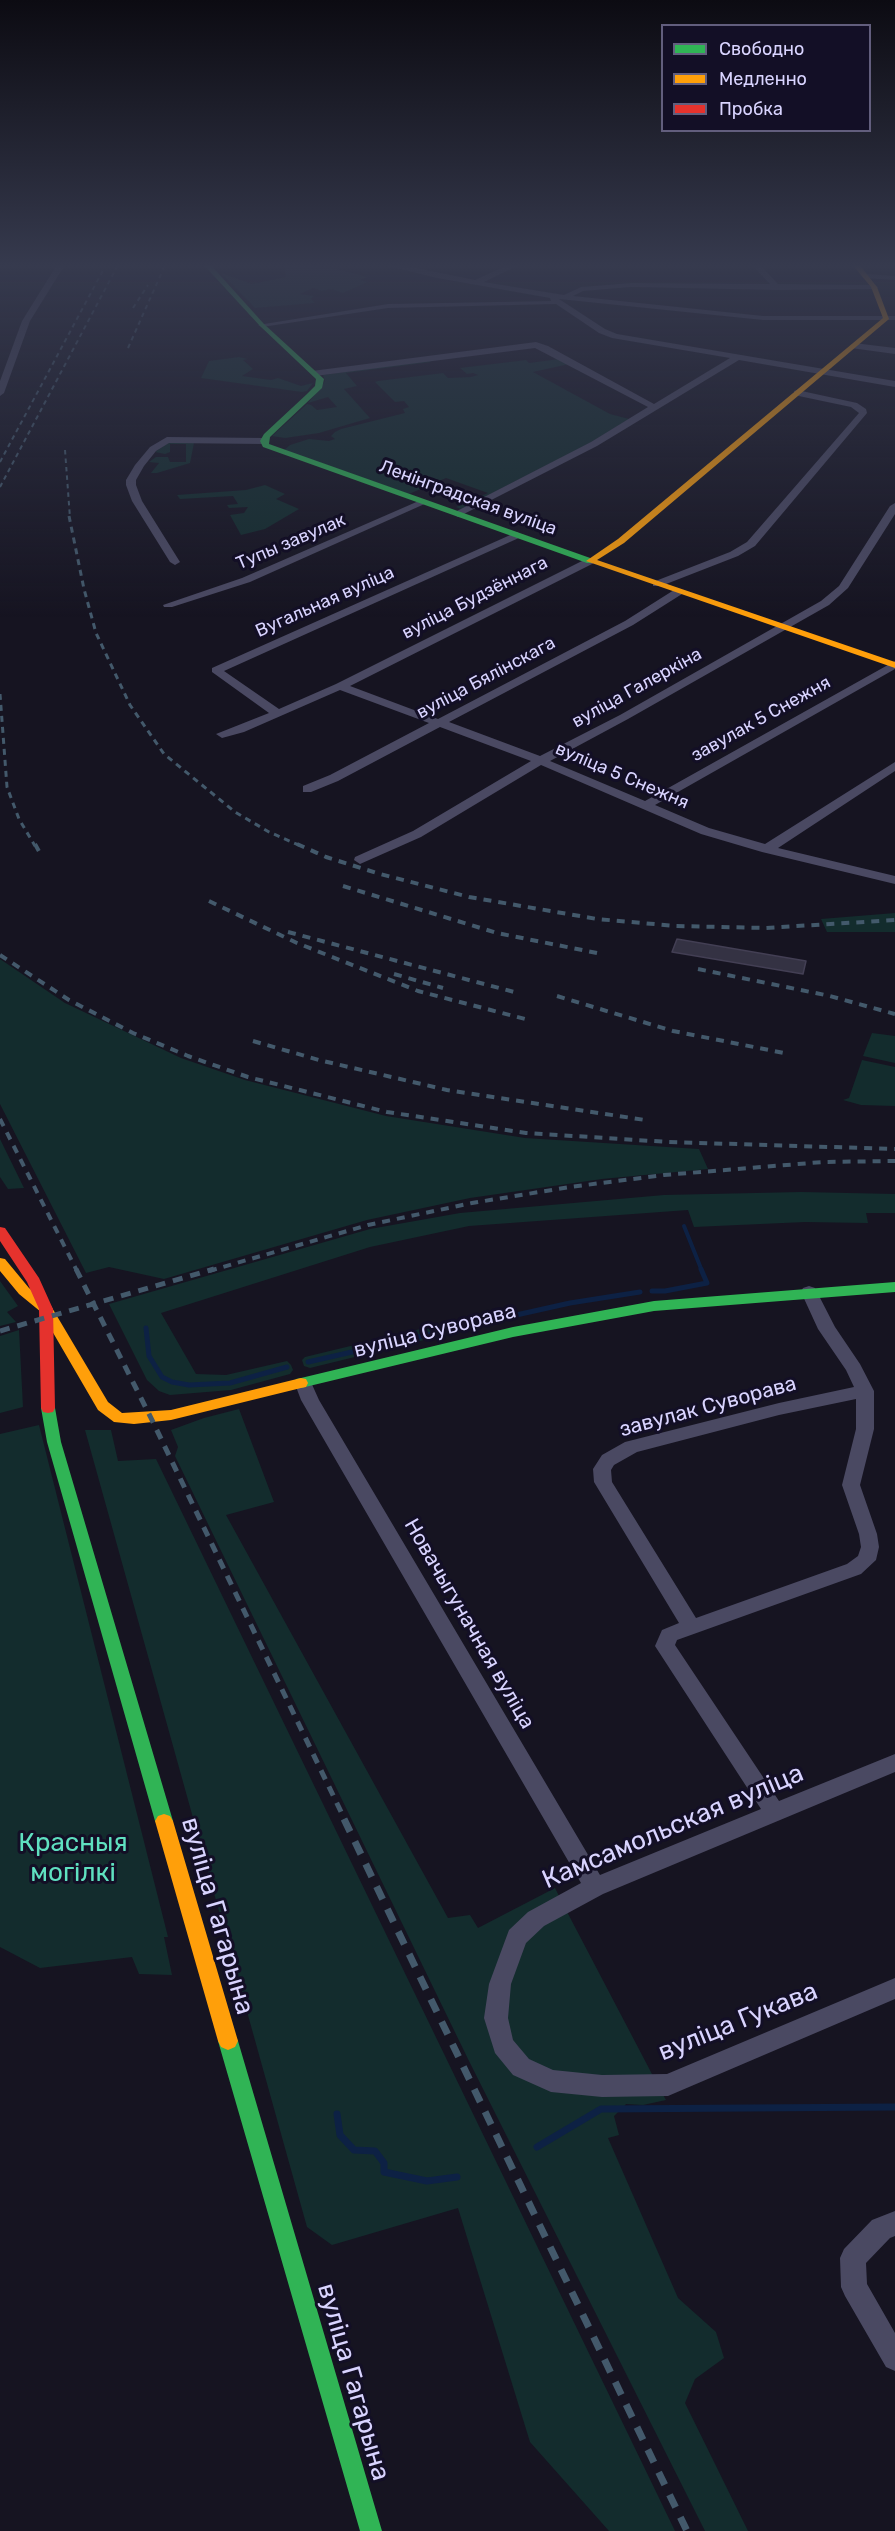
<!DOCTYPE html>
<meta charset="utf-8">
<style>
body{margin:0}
#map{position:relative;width:895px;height:2531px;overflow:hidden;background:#161421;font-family:Rubik,sans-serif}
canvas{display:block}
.legend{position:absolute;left:661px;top:24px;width:210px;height:108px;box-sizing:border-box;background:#130f26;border:2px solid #625e7d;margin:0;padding:8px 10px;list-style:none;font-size:18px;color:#d9d4ff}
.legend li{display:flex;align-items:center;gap:12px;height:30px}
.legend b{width:30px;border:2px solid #625e7d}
</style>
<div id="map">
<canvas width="895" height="2531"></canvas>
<ul class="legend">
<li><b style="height:8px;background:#30b455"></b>Свободно</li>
<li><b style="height:8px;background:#ff9f0a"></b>Медленно</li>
<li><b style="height:8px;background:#e5322d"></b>Пробка</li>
</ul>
</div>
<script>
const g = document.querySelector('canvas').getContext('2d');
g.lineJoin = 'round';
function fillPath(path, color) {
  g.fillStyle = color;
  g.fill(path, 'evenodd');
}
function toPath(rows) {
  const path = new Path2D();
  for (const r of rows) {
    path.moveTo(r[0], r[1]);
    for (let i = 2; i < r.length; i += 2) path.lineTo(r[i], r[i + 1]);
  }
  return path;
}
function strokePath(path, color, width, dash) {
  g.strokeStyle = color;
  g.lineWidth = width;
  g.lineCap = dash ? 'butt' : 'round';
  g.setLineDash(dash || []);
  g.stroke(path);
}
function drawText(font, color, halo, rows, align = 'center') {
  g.font = font + ' Rubik,sans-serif';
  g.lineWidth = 6;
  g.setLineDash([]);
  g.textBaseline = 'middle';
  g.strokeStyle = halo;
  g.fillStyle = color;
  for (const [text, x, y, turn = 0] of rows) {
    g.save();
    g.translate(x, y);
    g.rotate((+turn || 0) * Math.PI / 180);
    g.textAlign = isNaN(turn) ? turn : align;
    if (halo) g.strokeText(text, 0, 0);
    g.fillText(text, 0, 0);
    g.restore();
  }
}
const green = toPath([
 [311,264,324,269,332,268,368,277,360,280,368,282,343,293,331,289,322,291,313,288,300,294,314,296,311,299,315,303,255,308,221,273,252,284,286,277,284,265],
 [239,357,248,359,243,360,253,369,242,376,271,380,278,378,301,386,313,383,307,391,302,392,201,378,209,361],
 [559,359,569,364,533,372,610,414,629,419,590,443,461,509,456,507,488,493,446,478,409,494,284,450,290,445,309,439,329,441,335,439,331,436,335,432,341,429,405,413,403,409,409,407,404,401,395,402,375,382,378,381,443,373,448,378,471,377,478,375,473,373,467,374,460,368,526,360,529,363],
 [429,360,431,362,346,373,357,386,344,389,370,418,319,433,285,438,272,436,307,404,311,405,317,410,337,407,328,397,308,403,325,381,323,375],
 [168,443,194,443,190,463,157,473,151,473,159,463,149,462,156,457,168,457,170,462,186,462,186,444,170,444,170,452,165,454,155,452],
 [265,485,285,494,276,499,299,509,265,529,241,535,230,515,244,513,248,507,229,508,227,505,238,504,233,496,180,499,177,495,246,490],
 [895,913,895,932,827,932,821,919],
 [0,959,65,1003,181,1058,245,1080,386,1116,525,1138,699,1149,708,1169,602,1179,470,1198,367,1220,164,1279,109,1267,86,1273,0,1104],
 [872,1033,895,1036,895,1063,863,1056],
 [862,1060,895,1067,895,1106,861,1105,843,1100,849,1098],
 [0,1139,24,1188,8,1189,0,1177],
 [801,1192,895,1194,895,1213,866,1213,868,1223,805,1222,694,1227,688,1210,469,1226,370,1247,161,1313,196,1374,226,1375,287,1361,291,1365,293,1370,290,1374,231,1390,170,1395,159,1391,147,1380,109,1304,370,1229,460,1213,664,1195],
 [0,1281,18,1306,7,1312,16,1322,0,1326],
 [433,1326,436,1336,432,1338,310,1368,304,1366,302,1360,305,1357],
 [19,1330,23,1407,0,1413,0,1336],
 [239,1409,274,1502,226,1515,448,1918,470,1915,478,1928,555,1888,561,1900,533,1915,494,1984,514,2072,661,2091,666,2100,643,2105,626,2104,614,2116,619,2135,608,2138,678,2298,716,2332,724,2358,695,2379,685,2403,748,2531,705,2531,468,2059,175,1456,178,1447,171,1430,204,1418],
 [39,1425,168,1937,164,1937,172,1975,139,1974,132,1957,40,1968,0,1947,0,1434],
 [85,1430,111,1430,118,1461,156,1459,675,2531,609,2531,530,2442,458,2208,332,2245,307,2227],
 [565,1908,653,2076,553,2075,525,2063,508,2042,505,1984,522,1939]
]);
const streamFar2 = toPath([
 [684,1226,702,1271]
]);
const streamFar1 = toPath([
 [652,1291,665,1291,707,1283,701,1269],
 [146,1328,149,1356,162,1377,172,1382,189,1385,230,1383,287,1367],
 [449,1330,570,1303,640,1292],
 [308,1362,431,1334]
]);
const stream = toPath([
 [337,2114,340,2135,354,2150,375,2151,384,2163,384,2172,427,2181,457,2177],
 [537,2147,601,2109,895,2107]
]);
const building = toPath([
 [677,939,806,961,803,974,672,952,677,939]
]);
const street = toPath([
 [58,263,66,263,30,321,4,393,0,396,0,381,22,321,58,263],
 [376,263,391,263,475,280,512,263,523,263,484,282,564,295,581,287,631,283,770,284,750,263,758,263,778,284,874,285,878,287,877,289,778,290,631,287,583,291,573,296,763,316,895,316,895,320,763,320,559,299,605,329,617,334,895,381,895,387,739,360,597,446,458,517,453,514,455,512,591,442,648,407,535,348,315,376,312,375,312,371,536,342,548,346,654,404,730,358,612,338,599,333,556,304,388,308,262,327,258,325,388,304,551,301,550,298,437,278,376,263],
 [867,274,895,276,895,280,864,278,863,276,867,274],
 [854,343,895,348,895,354,851,348,850,346,854,343],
 [797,390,857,403,866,409,867,413,755,546,738,556,661,586,653,586,653,582,730,552,747,542,859,413,851,407,794,395,794,391,797,390],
 [167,437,264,438,269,441,264,444,169,443,156,451,144,466,136,480,136,485,142,501,180,562,175,565,170,562,132,501,126,485,126,480,135,465,150,447,167,437],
 [421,500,429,502,250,582,172,607,164,607,163,605,242,578,421,500],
 [895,503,895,514,848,588,829,605,628,719,550,761,645,801,895,661,895,669,655,805,709,828,765,844,895,762,895,771,778,848,895,876,895,884,762,852,701,834,541,765,421,837,360,864,354,860,355,857,413,831,531,761,440,727,338,781,311,792,303,792,303,786,330,775,429,723,340,690,244,732,222,738,216,734,269,713,212,672,212,668,517,532,522,535,521,537,224,671,279,709,336,684,586,559,594,559,594,563,350,686,438,719,625,621,674,590,682,590,682,594,633,625,449,722,540,756,620,715,821,601,839,586,890,506,895,503],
 [809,1286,815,1288,817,1292,835,1327,860,1364,874,1391,874,1429,860,1485,877,1534,879,1547,876,1560,861,1574,677,1640,675,1645,779,1801,895,1754,895,1772,603,1894,544,1926,526,1943,511,1984,508,2018,513,2040,529,2059,553,2070,602,2075,667,2074,895,1978,895,1999,668,2096,602,2097,551,2092,513,2075,495,2053,484,2018,489,1984,509,1930,528,1912,581,1883,301,1400,295,1384,298,1380,310,1380,319,1400,600,1875,761,1809,655,1646,662,1630,679,1623,594,1482,593,1469,602,1455,625,1442,779,1403,854,1387,846,1370,818,1329,801,1292,803,1288,809,1286],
 [856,1399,856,1429,842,1485,859,1534,861,1547,858,1556,847,1564,696,1618,612,1482,611,1470,614,1465,637,1452,779,1415,856,1399],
 [895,2211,895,2236,890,2238,866,2263,867,2284,895,2333,895,2371,886,2367,845,2296,841,2287,840,2258,844,2249,872,2220,895,2211]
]);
const fast = toPath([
 [202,263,209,263,264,324,324,379,322,388,270,437,269,444,593,559,593,563,587,563,263,447,260,441,264,434,307,394,315,386,316,379,260,326,202,263],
 [895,1282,895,1292,654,1311,513,1337,301,1388,296,1387,294,1383,296,1379,301,1378,513,1327,654,1301,895,1282],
 [48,1403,53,1404,55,1408,61,1442,173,1821,170,1826,164,1828,158,1826,155,1821,47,1442,41,1408,43,1404,48,1403],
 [228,2032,235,2035,238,2041,382,2531,360,2531,218,2041,221,2035,228,2032]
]);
const slow = toPath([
 [851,263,858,263,877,287,889,319,624,543,597,560,895,662,895,668,586,561,618,539,883,318,871,287,851,263],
 [0,1258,5,1259,29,1288,51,1306,108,1402,122,1413,171,1410,301,1378,306,1379,308,1383,306,1387,301,1388,171,1420,134,1424,114,1422,98,1410,41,1312,19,1294,0,1271,0,1258],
 [164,1814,170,1816,173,1821,238,2041,235,2047,228,2050,221,2047,218,2041,155,1821,158,1816,164,1814]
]);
const jam = toPath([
 [0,1227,5,1228,39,1278,53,1309,55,1408,53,1412,48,1413,43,1412,41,1408,39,1309,27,1282,0,1241,0,1227]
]);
const railFar4 = toPath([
 [133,308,148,285],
 [128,348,166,263],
 [65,450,70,518],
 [0,462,107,263],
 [0,487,119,263]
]);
const railFar3 = toPath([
 [69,516,84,589,96,633,130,705,164,754,235,812,269,832,301,846],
 [0,694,7,787,19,819,35,846]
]);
const railFar2 = toPath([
 [35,844,41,855],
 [297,844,326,857,380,874,469,897,597,919,676,926,766,928,895,920],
 [343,886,497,933,602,954],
 [209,901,297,943,418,991,525,1019],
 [288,932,518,993],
 [0,955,69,1000,133,1033,188,1056,248,1077,387,1112,526,1133,669,1142,895,1149],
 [698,969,830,996,895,1014],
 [394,974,443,988],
 [557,996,673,1031,784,1053],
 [253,1041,319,1060,447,1090,645,1120],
 [0,1119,77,1271],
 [209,1271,368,1225,472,1203,570,1187,664,1175,823,1162,895,1161]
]);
const railFar1 = toPath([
 [76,1269,151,1418,345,1820],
 [0,1331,214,1269]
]);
const rail = toPath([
 [344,1819,687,2531]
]);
const farStreetnames = [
 ["Ленінградская вуліца",468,498,20],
 ["Тупы завулак",291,542,-23],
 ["вуліца Будзённага",475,598,-27],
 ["Вугальная вуліца",325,602,-24],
 ["вуліца Бялінскага",486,678,-28],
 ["вуліца Галеркіна",637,688,-29],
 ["завулак 5 Снежня",761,719,-29],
 ["вуліца 5 Снежня",622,776,23]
];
const streetNames = [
 ["вуліца Суворава",435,1331,-14],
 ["завулак Суворава",708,1407,-15],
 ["Новачыгуначная вуліца",469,1624,60]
];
const nearStreetnames = [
 ["Камсамольская вуліца",673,1827,-23],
 ["вуліца Гагарына",217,1916,74],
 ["вуліца Гукава",738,2022,-22],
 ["вуліца Гагарына",353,2382,74]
];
const nearParknames = [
 ["Красныя",73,1843],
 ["могілкі",73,1873]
];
fillPath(green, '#132c2d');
strokePath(streamFar2, '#0d2144', 4);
strokePath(streamFar1, '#0d2144', 5);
strokePath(stream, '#0d2144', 7);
fillPath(building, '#343243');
strokePath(building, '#433f54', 1.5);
fillPath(street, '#4a4962');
fillPath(fast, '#30b455');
fillPath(slow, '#ff9f0a');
fillPath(jam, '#e5322d');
strokePath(railFar4, '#43596b', 2, [4.5, 4]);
strokePath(railFar3, '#43596b', 3, [6, 5]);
strokePath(railFar2, '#43596b', 4, [8, 7]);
strokePath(railFar1, '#43596b', 5, [10, 8]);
strokePath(rail, '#43596b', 7, [14, 11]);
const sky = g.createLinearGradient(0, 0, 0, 618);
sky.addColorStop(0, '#0c0b12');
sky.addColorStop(0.43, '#363a4e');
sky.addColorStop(1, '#363a4e00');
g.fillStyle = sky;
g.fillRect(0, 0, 895, 618);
drawText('18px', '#d9d4ff', '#130f26', farStreetnames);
drawText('21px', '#d9d4ff', '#130f26', streetNames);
drawText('26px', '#d9d4ff', '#130f26', nearStreetnames);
drawText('26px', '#5fe0c0', '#130f26', nearParknames);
</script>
